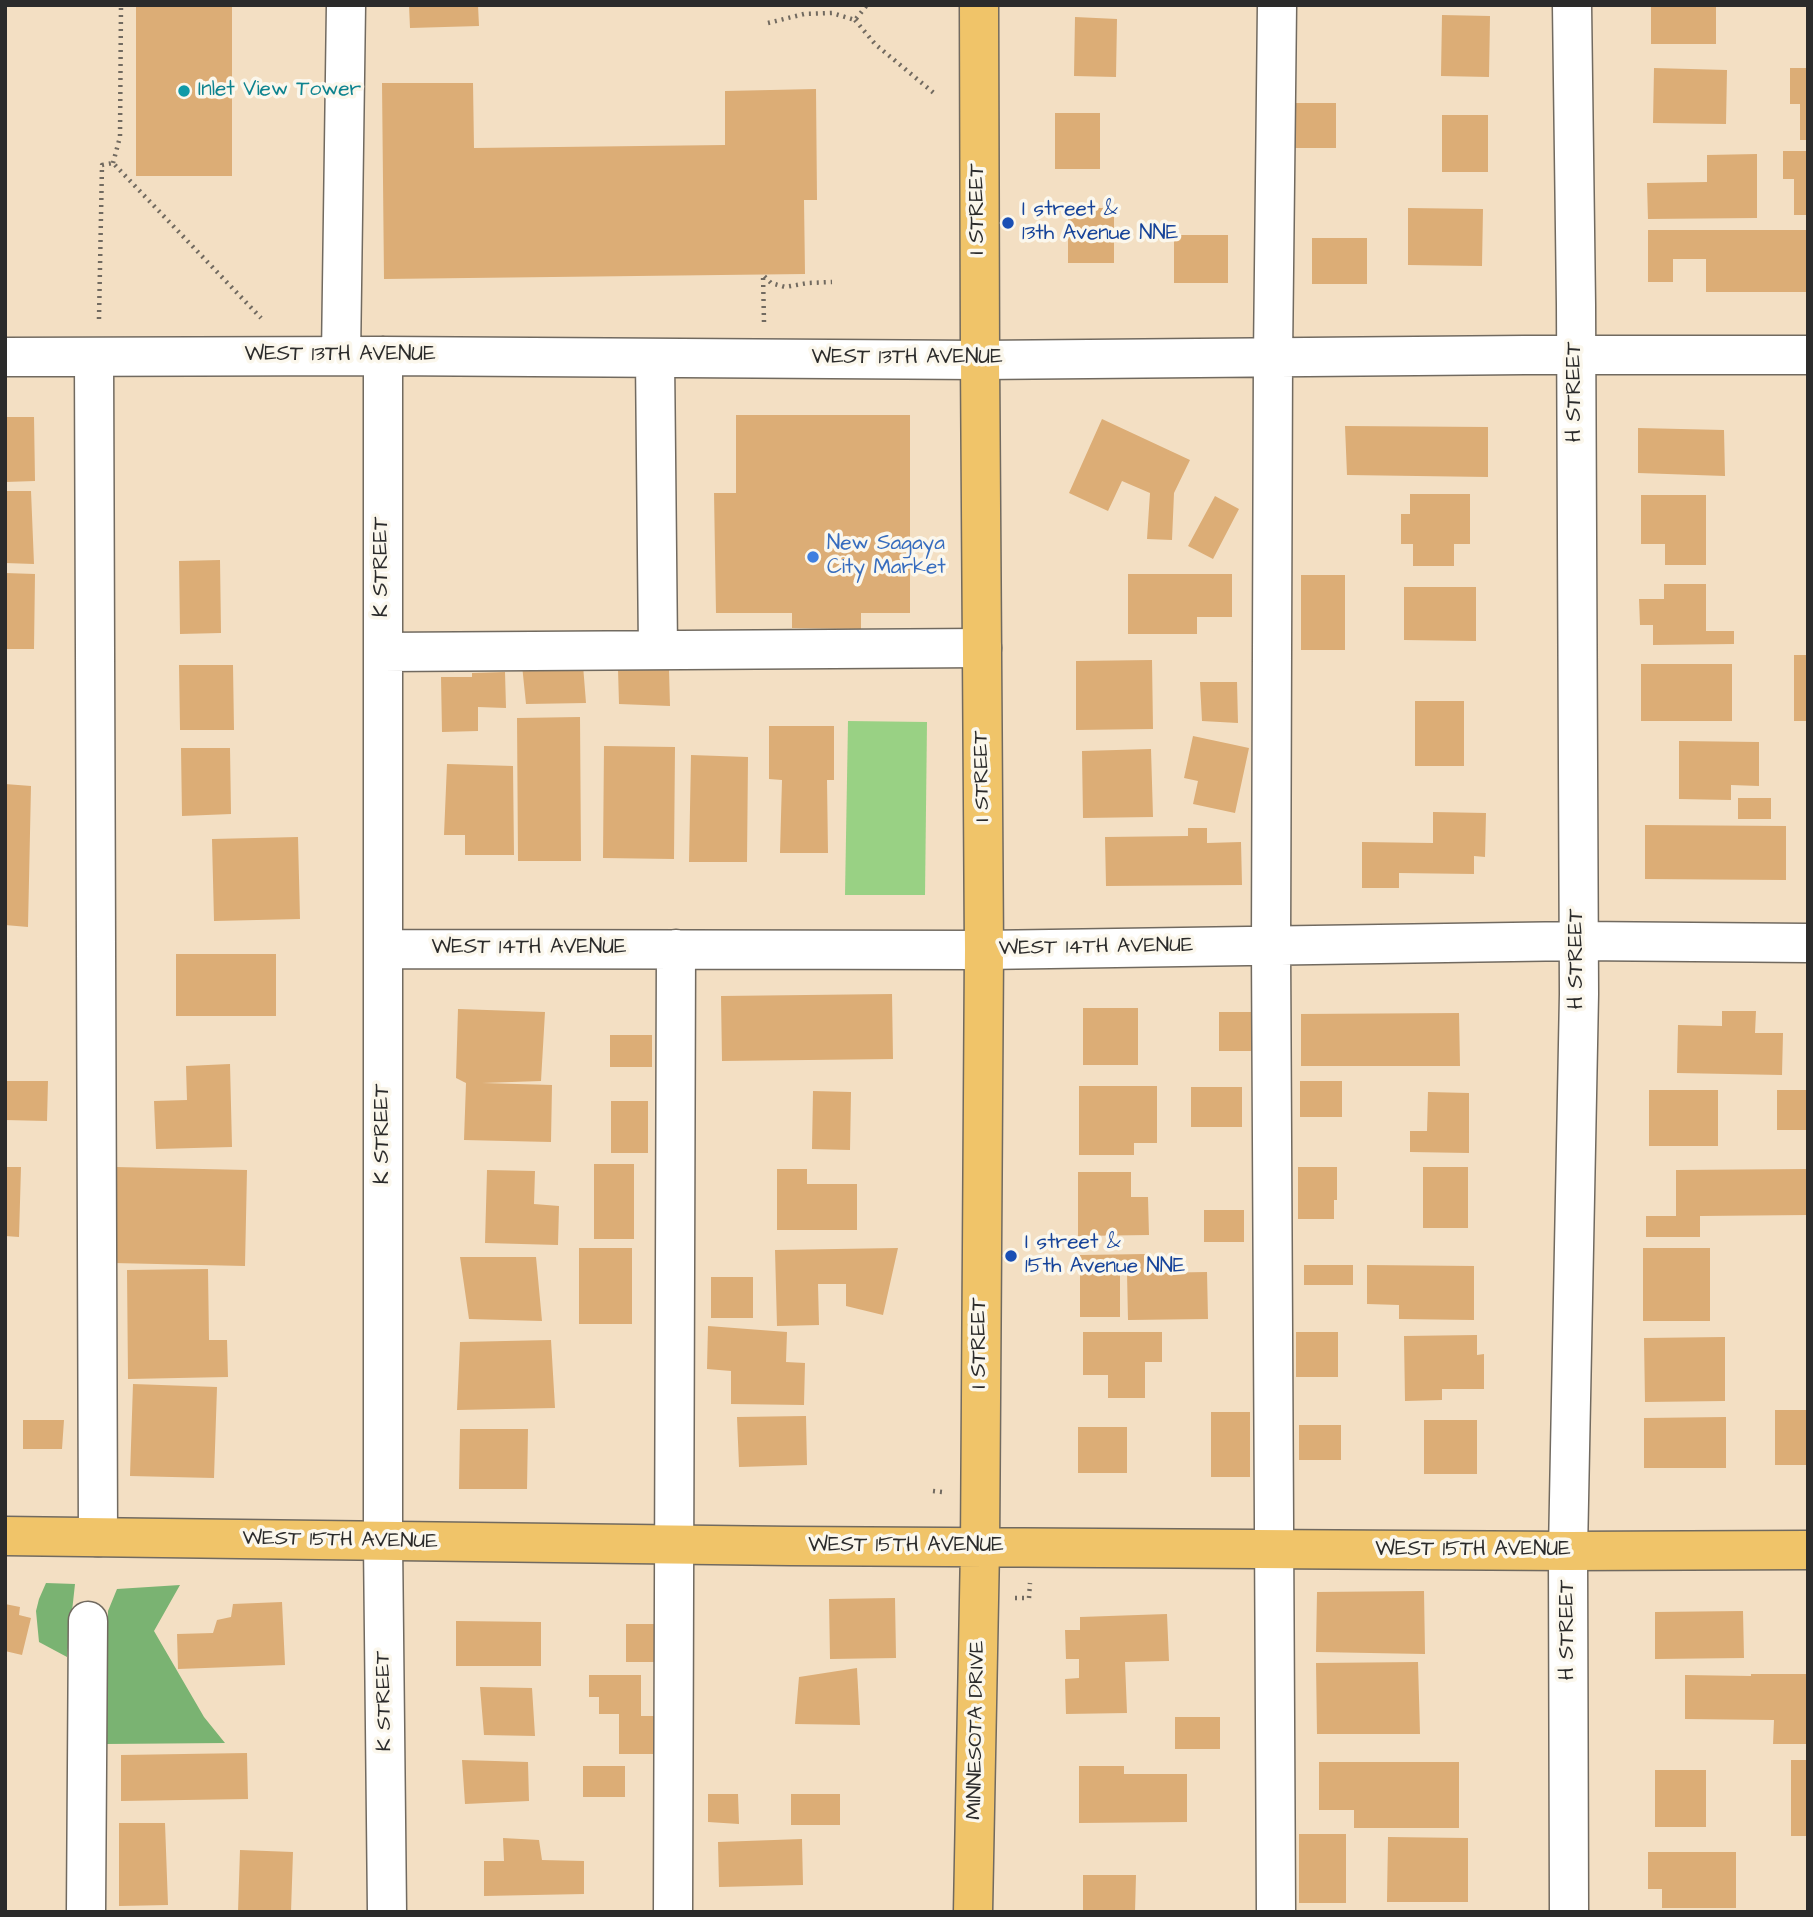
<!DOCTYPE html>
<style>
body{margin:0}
#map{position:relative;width:1813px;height:1917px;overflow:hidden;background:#f3dfc3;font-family:"Architects Daughter",sans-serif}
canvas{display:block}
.frame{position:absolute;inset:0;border:7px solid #2b2b2b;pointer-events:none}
</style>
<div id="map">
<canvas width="1813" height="1917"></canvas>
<div class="frame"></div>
</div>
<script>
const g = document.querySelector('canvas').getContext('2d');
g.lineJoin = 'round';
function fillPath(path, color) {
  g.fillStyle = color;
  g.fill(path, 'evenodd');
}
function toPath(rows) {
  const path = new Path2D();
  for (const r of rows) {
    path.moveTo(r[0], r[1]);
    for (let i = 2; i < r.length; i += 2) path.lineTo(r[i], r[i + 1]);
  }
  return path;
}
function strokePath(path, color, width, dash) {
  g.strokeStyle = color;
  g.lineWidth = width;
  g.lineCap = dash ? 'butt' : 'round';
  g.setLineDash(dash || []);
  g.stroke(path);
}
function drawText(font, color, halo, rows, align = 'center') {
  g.font = font + ' "Architects Daughter",sans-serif';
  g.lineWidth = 7;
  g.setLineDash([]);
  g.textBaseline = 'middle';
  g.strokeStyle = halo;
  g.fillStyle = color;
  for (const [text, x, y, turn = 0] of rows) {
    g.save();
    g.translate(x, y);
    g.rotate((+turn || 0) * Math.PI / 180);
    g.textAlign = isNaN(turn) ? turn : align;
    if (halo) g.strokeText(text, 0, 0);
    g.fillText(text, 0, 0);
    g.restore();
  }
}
const green = toPath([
 [848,721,927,722,925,895,845,895]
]);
const forest = toPath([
 [46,1583,75,1584,67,1657,39,1642,36,1611,39,1599],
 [180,1585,154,1631,204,1717,225,1743,105,1744,108,1611,117,1589]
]);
const building = toPath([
 [136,5,232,5,232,176,136,176],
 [409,5,478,5,479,26,410,28],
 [1651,5,1716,5,1716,44,1651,44],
 [1442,15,1490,16,1489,77,1441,76],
 [1075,17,1117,19,1116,77,1074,76],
 [1654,68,1727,70,1726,124,1653,123],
 [1790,68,1808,68,1808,140,1800,140,1800,104,1790,104],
 [382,83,473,83,474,148,725,145,725,91,816,89,817,200,804,200,805,274,384,279],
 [1292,103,1336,103,1336,148,1292,148],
 [1055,113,1100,113,1100,169,1055,169],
 [1442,115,1488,115,1488,172,1442,172],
 [1783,151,1808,151,1808,215,1794,215,1794,179,1783,179],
 [1757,154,1757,218,1648,219,1647,183,1707,182,1707,155],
 [1068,208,1114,208,1114,263,1068,263],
 [1408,208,1483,209,1482,266,1408,265],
 [1648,230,1808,230,1808,292,1706,292,1706,259,1673,259,1673,282,1648,282],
 [1174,235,1228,235,1228,283,1174,283],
 [1312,238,1367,238,1367,284,1312,284],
 [736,415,910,415,910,613,861,613,861,629,792,628,792,613,716,613,714,493,736,493],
 [5,417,34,417,35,481,5,482],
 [1102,419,1190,460,1174,493,1172,540,1147,539,1150,493,1122,481,1108,511,1069,493],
 [1345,426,1488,427,1488,477,1347,475],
 [1638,428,1724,430,1725,476,1638,473],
 [5,491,31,491,34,564,5,563],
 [1410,494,1470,494,1470,544,1454,544,1454,566,1413,566,1413,544,1401,544,1401,514,1410,514],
 [1641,495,1706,495,1706,565,1665,565,1665,544,1641,544],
 [1215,496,1239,509,1213,559,1188,546],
 [220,560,221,633,180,634,179,561],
 [5,573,35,574,34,649,5,649],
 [1128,574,1232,574,1232,617,1197,617,1197,634,1128,634],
 [1301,575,1345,575,1345,650,1301,650],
 [1664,584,1706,584,1706,631,1734,631,1734,644,1653,645,1653,625,1640,625,1639,599,1664,599],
 [1404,587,1476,587,1476,641,1404,640],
 [1794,655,1808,655,1808,721,1794,721],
 [1152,660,1153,729,1076,730,1076,661],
 [1641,664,1732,664,1732,721,1641,721],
 [179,665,233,665,234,730,180,730],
 [522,665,583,665,586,703,526,704],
 [618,669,669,670,670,706,619,704],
 [505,672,506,708,478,707,478,731,442,732,441,677,472,677,472,673],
 [1200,682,1237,682,1238,723,1202,721],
 [1415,701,1464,701,1464,766,1415,766],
 [580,717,581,861,518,861,517,718],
 [769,726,834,726,834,780,827,780,828,853,780,853,782,780,769,779],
 [1193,736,1249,748,1235,813,1193,804,1198,781,1184,778],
 [1679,741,1759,742,1759,786,1731,785,1731,800,1679,799],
 [604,746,675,747,674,859,603,858],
 [181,748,230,748,231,814,182,816],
 [1151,749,1153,817,1083,818,1082,751],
 [691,755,748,757,747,862,689,862],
 [447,764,513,766,514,855,465,855,465,835,444,835],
 [5,784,31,786,28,927,5,925],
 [1738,798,1771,798,1771,819,1738,819],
 [1433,812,1486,813,1485,857,1474,856,1474,874,1399,873,1399,888,1362,888,1362,842,1433,843],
 [1645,825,1786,826,1786,880,1645,879],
 [1188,828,1207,828,1207,843,1241,842,1242,885,1106,886,1105,837,1188,836],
 [298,837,300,919,214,921,212,839],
 [176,954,276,954,276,1016,176,1016],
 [892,994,893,1059,722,1061,721,996],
 [1083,1008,1138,1008,1138,1065,1083,1065],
 [458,1009,545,1012,541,1081,482,1083,552,1085,551,1142,464,1140,466,1083,456,1078],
 [1722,1011,1756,1011,1755,1033,1783,1033,1782,1075,1677,1073,1678,1025,1722,1026],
 [1219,1012,1255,1012,1255,1051,1219,1051],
 [1459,1013,1460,1066,1301,1066,1301,1014],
 [610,1035,652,1035,652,1067,610,1067],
 [230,1064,232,1147,156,1149,154,1101,187,1100,186,1066],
 [5,1081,48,1081,47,1121,5,1120],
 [1300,1081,1342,1081,1342,1117,1300,1117],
 [1079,1086,1157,1086,1157,1143,1134,1143,1134,1155,1079,1155],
 [1191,1087,1242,1087,1242,1127,1191,1127],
 [1649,1090,1718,1090,1718,1146,1649,1146],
 [1777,1090,1808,1090,1808,1130,1777,1130],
 [813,1091,851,1092,850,1150,812,1149],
 [1428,1092,1469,1093,1469,1153,1410,1152,1410,1131,1427,1131],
 [611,1101,648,1101,648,1153,611,1153],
 [594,1164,634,1164,634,1239,594,1239],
 [5,1167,21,1167,19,1237,5,1236],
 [115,1167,247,1170,245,1266,113,1263],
 [1298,1167,1337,1167,1337,1200,1334,1200,1334,1219,1298,1219],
 [1423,1167,1468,1167,1468,1228,1423,1228],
 [777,1169,807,1169,807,1184,857,1184,857,1230,777,1230],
 [1808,1169,1808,1215,1700,1216,1700,1237,1646,1237,1646,1216,1676,1216,1676,1170],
 [487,1170,535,1171,534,1204,559,1206,558,1245,485,1243],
 [1078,1172,1131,1172,1131,1197,1148,1197,1149,1235,1078,1236],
 [1204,1210,1244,1210,1244,1242,1204,1242],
 [579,1248,632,1248,632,1324,579,1324],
 [898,1248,883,1315,846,1306,846,1284,818,1284,819,1325,777,1326,775,1250],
 [1643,1248,1710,1248,1710,1321,1643,1321],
 [1146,1254,1146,1273,1207,1272,1208,1319,1128,1320,1127,1273,1120,1273,1120,1317,1080,1317,1080,1255],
 [460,1257,536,1257,542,1321,469,1319],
 [1304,1265,1353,1265,1353,1285,1304,1285],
 [1367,1265,1474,1266,1474,1320,1399,1319,1399,1305,1367,1304],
 [208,1269,209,1340,227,1340,228,1377,128,1379,127,1270],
 [711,1277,753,1277,753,1318,711,1318],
 [708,1326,787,1332,786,1362,805,1363,804,1405,731,1404,731,1371,707,1369],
 [1083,1332,1162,1332,1162,1362,1145,1362,1145,1398,1108,1398,1108,1375,1083,1375],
 [1296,1332,1338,1332,1338,1377,1296,1377],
 [1477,1335,1477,1355,1484,1354,1484,1389,1442,1389,1442,1400,1405,1401,1404,1336],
 [1725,1337,1725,1401,1645,1402,1644,1338],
 [551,1340,555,1408,457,1410,460,1342],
 [133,1384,217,1387,214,1478,130,1476],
 [1775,1410,1808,1410,1808,1465,1775,1465],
 [1211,1412,1250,1412,1250,1477,1211,1477],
 [806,1416,807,1465,739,1467,737,1417],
 [1726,1417,1726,1468,1644,1468,1644,1418],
 [23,1420,64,1420,62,1449,23,1449],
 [1424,1420,1477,1420,1477,1474,1424,1474],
 [1299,1425,1341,1425,1341,1460,1299,1460],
 [1078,1427,1127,1427,1127,1473,1078,1473],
 [460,1429,528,1429,527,1489,459,1489],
 [1424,1591,1425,1654,1316,1652,1317,1592],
 [895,1598,896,1658,830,1659,829,1599],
 [282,1602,285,1665,178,1669,177,1634,213,1633,217,1620,231,1617,233,1604],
 [5,1604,20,1607,19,1615,31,1618,22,1655,5,1651],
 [1743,1611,1744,1658,1655,1659,1655,1612],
 [1167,1614,1169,1661,1125,1662,1127,1713,1066,1714,1065,1679,1079,1678,1079,1659,1066,1659,1065,1630,1080,1630,1080,1617],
 [456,1621,541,1622,541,1666,456,1666],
 [626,1624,662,1624,662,1662,626,1662],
 [1418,1662,1420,1734,1317,1734,1316,1663],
 [857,1668,860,1725,795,1724,799,1677],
 [1751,1674,1808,1674,1807,1744,1773,1744,1774,1720,1685,1719,1685,1675,1751,1676],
 [589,1675,641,1675,641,1716,665,1716,665,1754,619,1754,619,1714,599,1714,599,1697,589,1697],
 [480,1687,532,1688,535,1736,484,1735],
 [1175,1717,1220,1717,1220,1749,1175,1749],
 [247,1753,248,1799,121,1801,121,1755],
 [462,1760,528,1762,529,1801,465,1804],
 [1791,1760,1808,1760,1808,1836,1791,1836],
 [1319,1762,1459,1762,1459,1828,1354,1828,1354,1810,1319,1810],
 [583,1766,625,1766,625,1797,583,1797],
 [1079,1766,1124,1766,1124,1774,1187,1774,1187,1822,1079,1823],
 [1655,1770,1706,1770,1706,1827,1655,1827],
 [708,1794,738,1794,739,1824,708,1822],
 [791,1794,840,1794,840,1825,791,1825],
 [119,1823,165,1823,168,1905,119,1906],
 [1299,1834,1346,1834,1346,1903,1299,1903],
 [1388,1837,1468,1838,1468,1902,1387,1902],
 [503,1838,539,1840,542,1860,584,1861,584,1894,484,1896,484,1861,504,1861],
 [802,1839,803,1885,719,1887,718,1842],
 [240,1850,293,1852,291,1912,238,1912],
 [1648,1852,1736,1852,1736,1908,1662,1908,1662,1889,1648,1889],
 [1083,1875,1136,1875,1135,1912,1083,1912]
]);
const path = toPath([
 [855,20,875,44,935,94],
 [768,23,804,14,832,13,855,20,867,5],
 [113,163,120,137,121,5],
 [99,319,102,165,113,163,261,318],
 [764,322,763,275,771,283,785,287,808,283,832,282],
 [933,1491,942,1492],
 [1015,1598,1029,1598,1030,1583]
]);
const minor = toPath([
 [341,356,346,5],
 [383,356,383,1542,387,1912],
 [5,357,383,356,980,360,1525,355,1808,355],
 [94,357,98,1537],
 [655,358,658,650],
 [383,652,982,648],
 [384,949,984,950,1578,941,1808,943],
 [86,1912,88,1621],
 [673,1912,676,949],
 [1276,1912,1271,946,1273,357,1277,5],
 [1569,1912,1568,1551,1579,994,1576,305,1572,5]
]);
const major = toPath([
 [5,1536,790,1546,1568,1551,1808,1550],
 [973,1912,980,1548,984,950,980,360,979,5]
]);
const markers = [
 [184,91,7,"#0f9aa8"],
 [1008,223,7,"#1a4fb4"],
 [813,557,7,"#3f7fe0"],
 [1011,1256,7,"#1a4fb4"]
];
const cultureNames = [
 ["Inlet View Tower",198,91]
];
const streetNames = [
 ["I STREET",979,209,-90],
 ["WEST 13TH AVENUE",340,356],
 ["WEST 13TH AVENUE",907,359],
 ["H STREET",1576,392,-90],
 ["K STREET",383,567,-90],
 ["I STREET",983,776,-91],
 ["WEST 14TH AVENUE",1096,948,-1],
 ["WEST 14TH AVENUE",529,949],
 ["H STREET",1578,959,-90],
 ["K STREET",384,1134,-90],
 ["I STREET",981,1343,-90],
 ["WEST 15TH AVENUE",340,1541,1],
 ["WEST 15TH AVENUE",906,1547],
 ["WEST 15TH AVENUE",1473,1551],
 ["H STREET",1569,1630,-90],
 ["K STREET",385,1701,-91],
 ["MINNESOTA DRIVE",977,1730,-89]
];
const transitNames = [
 ["I street &",1022,211],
 ["13th Avenue NNE",1022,235],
 ["I street &",1025,1244],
 ["15th Avenue NNE",1025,1268]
];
const shopNames = [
 ["New Sagaya",827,545],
 ["City Market",827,569]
];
fillPath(green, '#99d184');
fillPath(forest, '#7ab372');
fillPath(building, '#dcad76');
strokePath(minor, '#716a60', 41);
strokePath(major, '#716a60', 41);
strokePath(path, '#716a60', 4.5, [2, 5]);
strokePath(minor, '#fff', 38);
strokePath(major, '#f0c469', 38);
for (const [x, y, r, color] of markers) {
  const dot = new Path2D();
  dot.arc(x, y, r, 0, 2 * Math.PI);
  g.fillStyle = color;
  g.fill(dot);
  strokePath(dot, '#fbf7ec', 2.5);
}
drawText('21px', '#0d838f', '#fbf7ec', cultureNames, 'left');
drawText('21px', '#2b2b2b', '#fbf7ec', streetNames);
drawText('21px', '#164399', '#fbf7ec', transitNames, 'left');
drawText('21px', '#366cbe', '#fbf7ec', shopNames, 'left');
</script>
